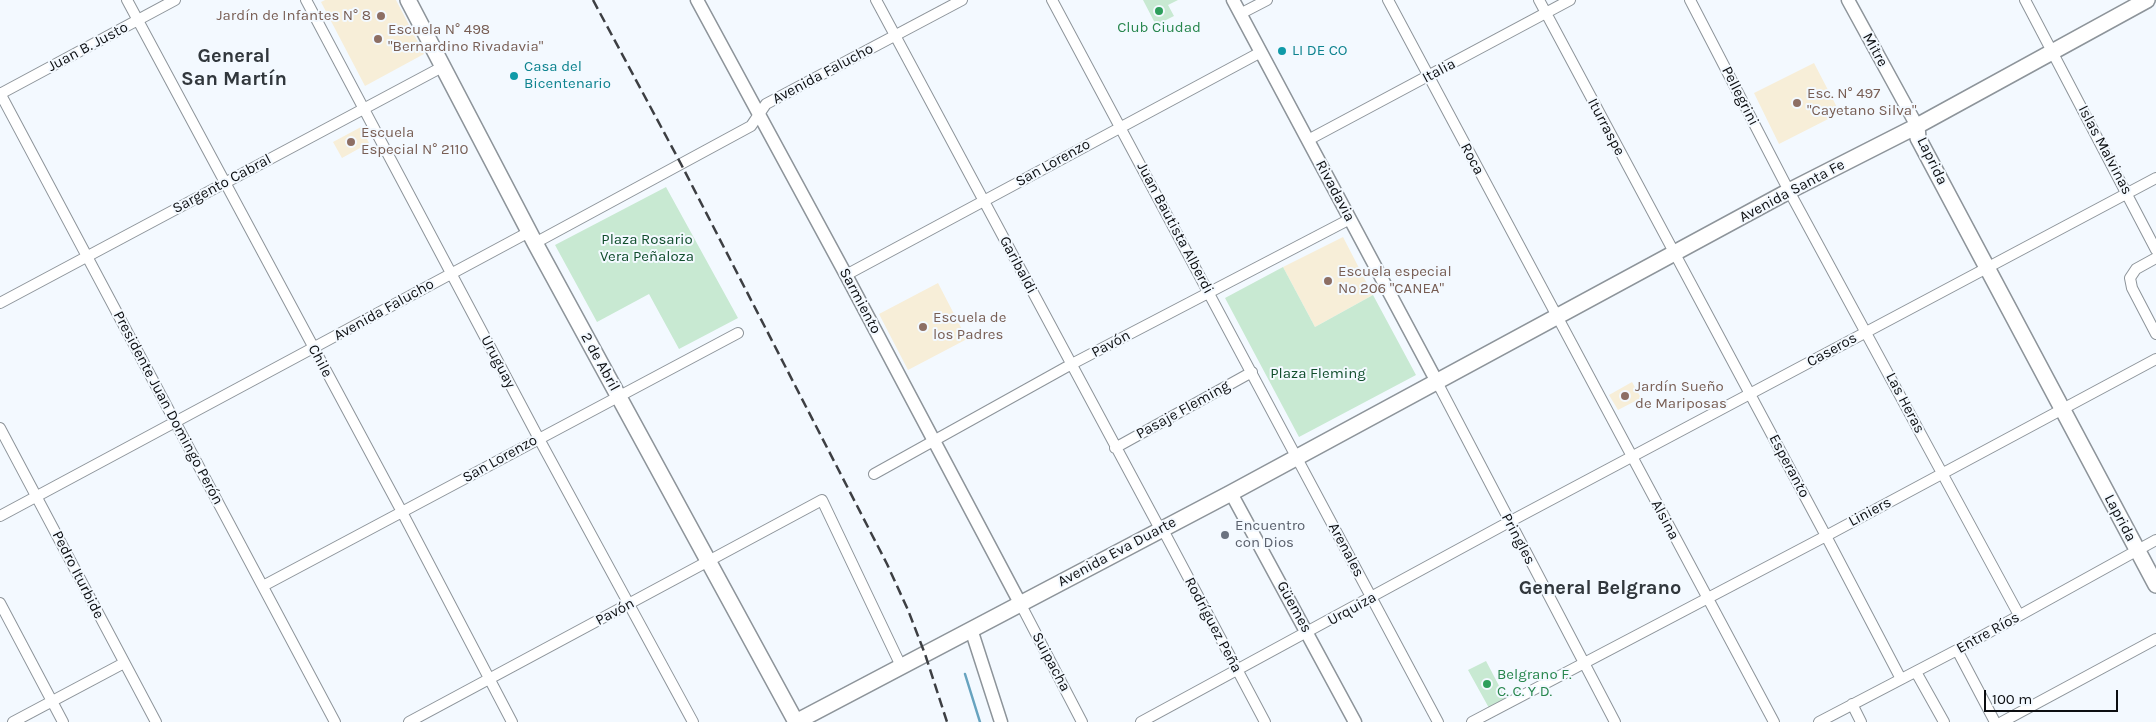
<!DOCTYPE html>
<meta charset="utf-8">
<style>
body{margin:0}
#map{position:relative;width:2156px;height:722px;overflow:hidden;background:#f3f9ff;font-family:Karla,sans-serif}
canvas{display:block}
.scale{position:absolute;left:1984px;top:690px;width:134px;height:22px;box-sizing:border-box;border:2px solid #0c0e11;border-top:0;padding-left:6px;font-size:15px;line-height:18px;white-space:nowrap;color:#0c0e11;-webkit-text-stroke:4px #f3f9ff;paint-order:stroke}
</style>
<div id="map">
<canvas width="2156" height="722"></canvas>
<div class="scale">100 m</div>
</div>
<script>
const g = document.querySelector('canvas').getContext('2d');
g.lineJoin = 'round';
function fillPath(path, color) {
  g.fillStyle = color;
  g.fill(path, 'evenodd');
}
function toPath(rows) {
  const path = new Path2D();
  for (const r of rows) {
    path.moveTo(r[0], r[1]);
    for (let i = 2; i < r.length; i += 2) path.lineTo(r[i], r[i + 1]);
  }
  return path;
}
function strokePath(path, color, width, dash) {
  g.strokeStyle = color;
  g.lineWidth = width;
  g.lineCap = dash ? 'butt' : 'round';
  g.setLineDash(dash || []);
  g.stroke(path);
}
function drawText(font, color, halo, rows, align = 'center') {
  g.font = font + ' Karla,sans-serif';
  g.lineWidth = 4;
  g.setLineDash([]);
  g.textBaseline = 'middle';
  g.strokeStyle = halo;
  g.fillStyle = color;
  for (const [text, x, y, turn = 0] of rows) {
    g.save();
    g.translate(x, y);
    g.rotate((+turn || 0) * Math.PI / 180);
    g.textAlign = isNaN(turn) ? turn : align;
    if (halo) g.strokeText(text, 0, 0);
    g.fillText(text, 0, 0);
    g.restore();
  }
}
const education = toPath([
 [325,0,396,0,424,54,365,86,321,2],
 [1814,63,1840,113,1779,144,1754,93],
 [361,127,369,143,342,158,333,142],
 [1343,237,1373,295,1315,327,1283,267],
 [938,283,967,339,908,370,879,314],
 [1632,382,1641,398,1618,410,1609,395]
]);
const green = toPath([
 [1143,0,1178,0,1168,5,1174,16,1156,25],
 [666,187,738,318,679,349,649,294,597,322,555,245],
 [1283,267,1315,327,1373,295,1416,375,1299,437,1225,298],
 [1486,661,1506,699,1489,708,1468,670]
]);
const stream = toPath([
 [965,674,980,722]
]);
const minor = toPath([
 [127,0,402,512,512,722],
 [306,0,538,437,693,722],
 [876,0,1160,529],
 [1052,0,1438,722],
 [1388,0,1774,722],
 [1539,0,1826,536,1901,679],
 [1690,0,1789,191,2019,615],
 [2025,0,2156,250],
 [1240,14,1267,0],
 [0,93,335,722],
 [0,94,175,0],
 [1308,140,1570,0],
 [535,243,751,126,766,104,962,0],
 [2156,258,2136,269,2130,278,2132,288,2156,334],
 [846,275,1261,52],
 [0,303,444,66],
 [1437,382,1615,722],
 [0,428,156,722],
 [1115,448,1252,372],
 [874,474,1070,365,1350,219],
 [0,516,529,232],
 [1162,528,1265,722],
 [263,586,738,333],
 [0,603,63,722],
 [1020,603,1082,722],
 [1957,650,1995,722],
 [1916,672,1944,722],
 [1852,704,1861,722],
 [13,722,124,663],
 [409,722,822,500,901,666],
 [1141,722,1509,522,2156,178],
 [1472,722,1826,536,2156,359],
 [1819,722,1957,650,2156,540],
 [2002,722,2156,639]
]);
const tertiary = toPath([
 [697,0,846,275,1020,603],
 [1233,0,1437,382],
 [1848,0,1917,126],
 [1231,493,1355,722],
 [971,629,1001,722]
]);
const secondary = toPath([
 [408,0,535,243,796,722],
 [1917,126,1918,138,2156,585],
 [796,722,1231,493,1789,191,1917,126,2147,0]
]);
const rail = toPath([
 [593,0,681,164,887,564,908,610,925,654,947,722]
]);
const markers = [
 [1159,11,5,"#2e9e5b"],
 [381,16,5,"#8d6e63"],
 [378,39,5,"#8d6e63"],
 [1282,51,5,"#0f9aa8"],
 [514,76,5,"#0f9aa8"],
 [1797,103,5,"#8d6e63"],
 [351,142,5,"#8d6e63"],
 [1328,281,5,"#8d6e63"],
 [923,327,5,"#8d6e63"],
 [1625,396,5,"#8d6e63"],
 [1225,535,5,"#6b7280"],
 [1487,684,5,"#2e9e5b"]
];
const educationNames = [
 ["Jardín de Infantes N° 8",371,16,"right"],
 ["Escuela N° 498",388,30],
 ["\"Bernardino Rivadavia\"",388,47],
 ["Esc. N° 497",1807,94],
 ["\"Cayetano Silva\"",1807,111],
 ["Escuela",361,133],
 ["Especial N° 2110",361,150],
 ["Escuela especial",1338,272],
 ["Nº 206 \"CANEA\"",1338,289],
 ["Escuela de",933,318],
 ["los Padres",933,335],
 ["Jardín Sueño",1635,387],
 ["de Mariposas",1635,404]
];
const leisureNames = [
 ["Club Ciudad",1159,28],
 ["Belgrano F.",1497,675,"left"],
 ["C. C. Y D.",1497,692,"left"]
];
const streetNames = [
 ["Juan B. Justo",88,47,-28],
 ["Mitre",1875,50,61],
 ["Italia",1439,71,-28],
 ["Avenida Falucho",823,74,-28],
 ["Pellegrini",1740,96,63],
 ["Iturraspe",1606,127,62],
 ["Islas Malvinas",2105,150,62],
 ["Roca",1472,159,62],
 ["Laprida",1932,161,64],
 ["San Lorenzo",1053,163,-29],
 ["Sargento Cabral",222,184,-28],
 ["Rivadavia",1335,191,62],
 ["Avenida Santa Fe",1792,191,-28],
 ["Juan Bautista Alberdi",1175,228,62],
 ["Garibaldi",1018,265,62],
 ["Sarmiento",860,301,62],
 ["Avenida Falucho",384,310,-29],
 ["Pavón",1111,344,-28],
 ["Caseros",1832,350,-29],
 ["Chile",320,361,62],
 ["Uruguay",498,362,62],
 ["2 de Abril",600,362,61],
 ["Las Heras",1905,403,62],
 ["Presidente Juan Domingo Perón",168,408,62],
 ["Pasaje Fleming",1183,410,-29],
 ["San Lorenzo",500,459,-29],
 ["Esperanto",1789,466,62],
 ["Liniers",1870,512,-28],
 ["Laprida",2120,518,62],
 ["Alsina",1665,520,62],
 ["Pringles",1518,539,62],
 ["Arenales",1346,550,62],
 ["Avenida Eva Duarte",1117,552,-28],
 ["Pedro Iturbide",78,575,63],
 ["Güemes",1294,607,61],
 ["Urquiza",1352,609,-29],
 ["Pavón",615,612,-28],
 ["Rodríguez Peña",1213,625,62],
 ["Entre Ríos",1988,633,-29],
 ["Suipacha",1051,662,62]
];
const cultureNames = [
 ["LI DE CO",1292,51],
 ["Casa del",524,67],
 ["Bicentenario",524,84]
];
const parkNames = [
 ["Plaza Rosario",647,240],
 ["Vera Peñaloza",647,257],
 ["Plaza Fleming",1318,374]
];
const worshipNames = [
 ["Encuentro",1235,526],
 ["con Dios",1235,543]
];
const districtNames = [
 ["General",234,56],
 ["San Martín",234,79],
 ["General Belgrano",1600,588]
];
fillPath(education, '#f7eed8');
fillPath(green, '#c8e9d2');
strokePath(stream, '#67a3bf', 2.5);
strokePath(minor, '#8d949a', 12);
strokePath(tertiary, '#8d949a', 15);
strokePath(secondary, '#8d949a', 18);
strokePath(minor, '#fff', 10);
strokePath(tertiary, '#fff', 12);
strokePath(secondary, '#fff', 15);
strokePath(rail, '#3d3f43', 2.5, [10, 5]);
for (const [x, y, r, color] of markers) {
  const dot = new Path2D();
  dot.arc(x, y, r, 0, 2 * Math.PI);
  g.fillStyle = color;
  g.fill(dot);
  strokePath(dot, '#f3f9ff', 2);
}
drawText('15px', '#785e54', '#f3f9ff', educationNames, 'left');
drawText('15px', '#27864d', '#f3f9ff', leisureNames);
drawText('15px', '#0c0e11', '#f3f9ff', streetNames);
drawText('15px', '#0d838f', '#f3f9ff', cultureNames, 'left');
drawText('15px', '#104d2c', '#f3f9ff', parkNames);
drawText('15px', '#5b616d', '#f3f9ff', worshipNames, 'left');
drawText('bold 20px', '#31373c', '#f3f9ff', districtNames);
</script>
